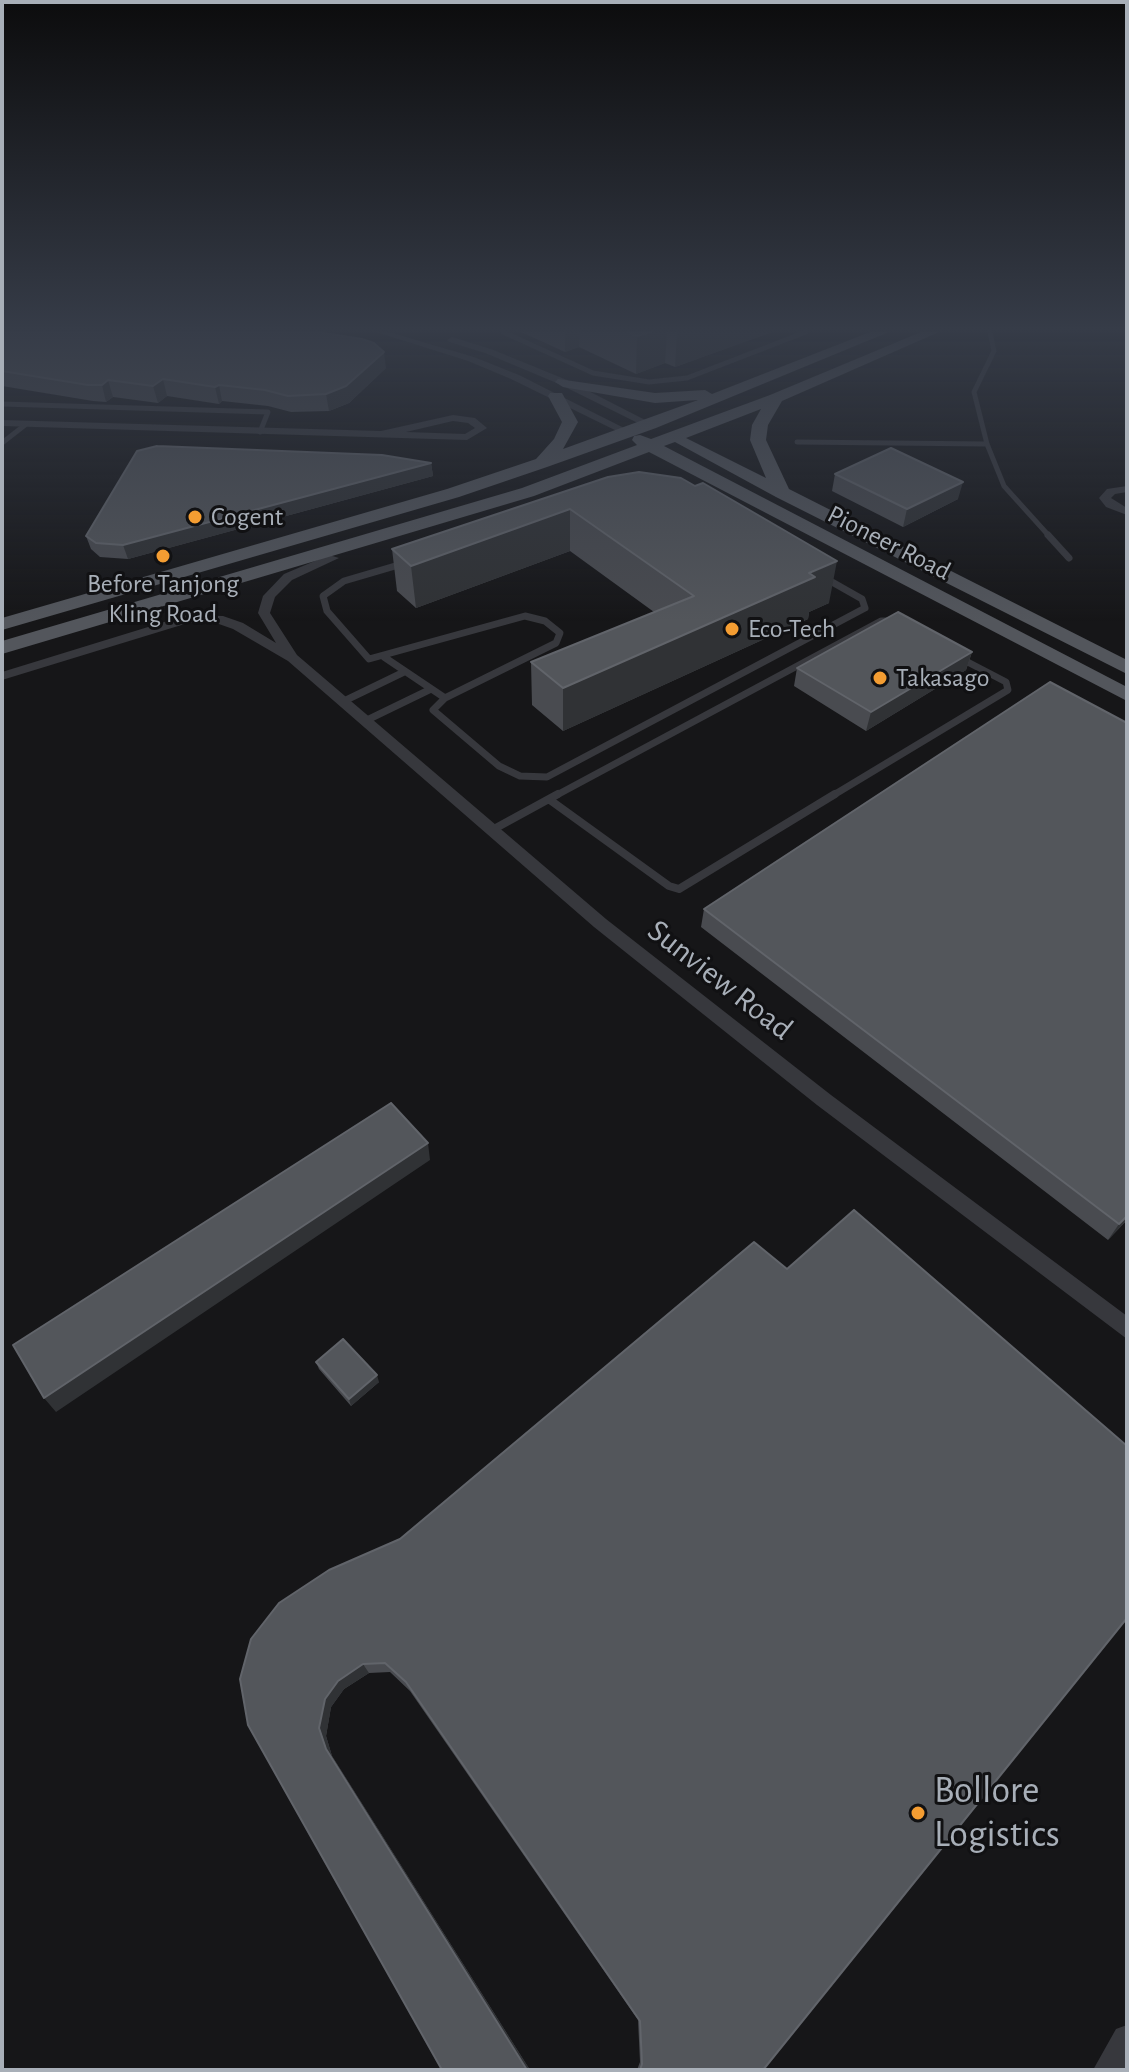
<!DOCTYPE html>
<style>
body{margin:0}
#map{position:relative;width:1129px;height:2072px;overflow:hidden;background:#161618;font-family:"Alegreya Sans",sans-serif}
canvas{display:block}
.frame{position:absolute;inset:0;border:4px solid #a8afb8;pointer-events:none}
</style>
<div id="map">
<canvas width="1129" height="2072"></canvas>
<div class="frame"></div>
</div>
<script>
const g = document.querySelector('canvas').getContext('2d');
g.lineJoin = 'round';
function toPath(rows) {
  const path = new Path2D();
  for (const r of rows) {
    path.moveTo(r[0], r[1]);
    for (let i = 2; i < r.length; i += 2) path.lineTo(r[i], r[i + 1]);
  }
  return path;
}
function strokePath(path, color, width, dash) {
  g.strokeStyle = color;
  g.lineWidth = width;
  g.lineCap = dash ? 'butt' : 'round';
  g.setLineDash(dash || []);
  g.stroke(path);
}
function fillPath(path, color) {
  g.fillStyle = color;
  g.fill(path, 'evenodd');
}
function drawText(font, color, halo, rows, align = 'center') {
  g.font = font + ' "Alegreya Sans",sans-serif';
  g.lineWidth = 6;
  g.setLineDash([]);
  g.textBaseline = 'middle';
  g.strokeStyle = halo;
  g.fillStyle = color;
  for (const [text, x, y, turn = 0] of rows) {
    g.save();
    g.translate(x, y);
    g.rotate((+turn || 0) * Math.PI / 180);
    g.textAlign = isNaN(turn) ? turn : align;
    if (halo) g.strokeText(text, 0, 0);
    g.fillText(text, 0, 0);
    g.restore();
  }
}
const laneFar2 = toPath([
 [503,332,593,373,649,382,687,378,806,332],
 [990,332,994,351,974,392,987,444,1004,486,1050,537],
 [2,404,268,412,260,432],
 [797,442,987,444],
 [2,443,25,425]
]);
const laneFar1 = toPath([
 [1048,535,1069,558],
 [402,564,344,581,323,596,327,611,369,659,525,616,545,621,560,633,556,643,445,698],
 [384,657,445,698,433,710,499,766,520,776,547,777,865,608,862,599,825,578],
 [342,702,404,672],
 [365,721,431,689],
 [555,796,881,621,892,621],
 [832,796,1008,690,1006,682,958,657]
]);
const lane = toPath([
 [550,800,669,886,679,889,835,794],
 [494,829,558,794]
]);
const street = toPath([
 [376,332,389,332,474,357,519,375,634,433,625,435,511,379,468,361,376,332],
 [452,337,491,349,567,380,655,425,646,427,559,384,485,353,449,342,447,340,452,337],
 [453,415,475,418,487,428,467,440,2,426,2,420,381,431,453,415],
 [453,421,468,423,475,428,465,434,406,432,453,421],
 [1127,486,1127,492,1115,494,1111,498,1127,508,1127,515,1106,507,1099,498,1107,489,1127,486],
 [329,555,339,558,292,580,275,597,270,613,297,655,606,919,831,1095,1127,1316,1127,1339,817,1105,594,927,288,661,233,629,216,623,188,623,2,680,2,672,187,615,223,616,243,623,276,643,258,613,263,596,284,574,329,555],
 [1127,2025,1126,2070,1093,2070,1116,2029,1127,2025]
]);
const primary = toPath([
 [870,332,889,332,656,428,547,467,459,497,2,630,2,618,447,489,536,459,554,439,562,422,548,396,550,393,562,393,578,422,563,449,698,400,655,403,563,387,555,382,558,379,655,393,705,390,712,394,870,332],
 [921,332,939,332,782,401,768,425,766,440,789,489,1127,660,1127,674,776,497,675,442,664,446,1127,687,1127,701,649,452,534,496,2,654,2,641,522,488,637,445,632,440,634,436,640,435,651,439,770,395,921,332],
 [761,409,752,425,750,440,766,478,686,438,761,409]
]);
const wall = toPath([
 [2,332,386,368,349,403,329,411,291,412,268,406,222,401,219,404,167,396,158,403,113,397,106,402,93,401,2,386],
 [521,332,772,332,675,367,665,363,636,374,579,347,565,352],
 [431,463,433,476,128,559,100,557,91,549,86,536],
 [835,474,958,499,903,527,832,491],
 [608,477,829,603,809,612,808,619,563,731,532,705,531,662,654,612,570,551,416,608,397,591,392,549],
 [972,652,966,670,866,731,794,686,797,668],
 [1127,723,1127,1220,1108,1240,701,927,704,909],
 [316,1362,379,1382,351,1406,319,1369],
 [329,1570,763,2070,637,2070,640,2062,638,2020,410,1691,390,1672,369,1673,344,1689,331,1707,326,1736,332,1756,530,2070,442,2070,248,1725]
]);
const shadedWall = toPath([
 [565,332,580,332,579,347,565,352],
 [651,332,667,332,665,363,636,374,637,336],
 [677,332,772,332,675,367],
 [384,352,386,368,349,403,329,411,326,394],
 [163,379,167,396,158,403,153,386],
 [108,380,113,397,106,402,102,385],
 [219,385,222,401,219,404,215,387],
 [431,463,433,476,128,559,123,545],
 [963,482,958,499,903,527,907,509],
 [570,509,570,551,416,608,411,566],
 [837,561,829,603,809,612,808,619,563,731,563,688],
 [972,652,966,670,866,731,871,712],
 [428,1143,430,1160,56,1412,44,1398],
 [1127,1216,1127,1220,1108,1240,1119,1224],
 [377,1375,379,1382,351,1406,349,1399],
 [363,1664,369,1673,344,1689,331,1707,326,1736,332,1756,530,2070,527,2070,326,1749,319,1728,325,1699,338,1681]
]);
const building = toPath([
 [2,332,318,332,362,339,374,343,384,352,346,386,326,394,288,396,265,390,219,385,215,387,163,379,153,386,108,380,102,385,88,385,2,371,2,332],
 [627,332,651,332,637,336,627,332],
 [157,446,382,455,431,463,123,545,96,543,86,536,137,451,157,446],
 [891,448,963,482,907,509,835,474,891,448],
 [639,472,681,478,695,486,703,483,837,561,809,573,815,577,563,688,531,662,694,596,570,509,411,566,392,549,608,477,639,472],
 [898,612,972,652,871,712,797,668,898,612],
 [1050,682,1127,723,1127,1216,1119,1224,704,909,1050,682],
 [391,1103,428,1143,44,1398,13,1345,391,1103],
 [854,1210,1127,1446,1127,1618,763,2070,640,2070,642,2064,640,2021,406,1682,385,1663,363,1664,338,1681,325,1699,319,1728,326,1749,527,2070,442,2070,248,1725,240,1679,251,1639,279,1603,329,1570,400,1539,754,1242,787,1269,854,1210],
 [343,1339,377,1375,349,1399,316,1362,343,1339]
]);
const markers = [
 [195,517,8,"#f49d32"],
 [163,556,8,"#f49d32"],
 [732,629,8,"#f49d32"],
 [880,678,8,"#f49d32"],
 [918,1813,8,"#f49d32"]
];
const farPoinames = [
 ["Cogent",211,517],
 ["Before Tanjong",163,584,"center"],
 ["Kling Road",163,614,"center"],
 ["Eco-Tech",748,629],
 ["Takasago",896,678]
];
const farStreetnames = [
 ["Pioneer Road",889,543,27]
];
const streetNames = [
 ["Sunview Road",720,980,38]
];
const nearPoinames = [
 ["Bollore",934,1791],
 ["Logistics",934,1835]
];
strokePath(laneFar2, '#37383d', 5);
strokePath(laneFar1, '#37383d', 7);
strokePath(lane, '#37383d', 8);
fillPath(street, '#37383d');
fillPath(primary, '#53565c');
fillPath(wall, '#494b50');
fillPath(shadedWall, '#303235');
fillPath(building, '#53565b');
strokePath(building, '#61646a', 2);
const sky = g.createLinearGradient(0, 0, 0, 622);
sky.addColorStop(0, '#0c0c0d');
sky.addColorStop(0.53, '#363c48');
sky.addColorStop(1, '#363c4800');
g.fillStyle = sky;
g.fillRect(0, 0, 1129, 622);
for (const [x, y, r, color] of markers) {
  const dot = new Path2D();
  dot.arc(x, y, r, 0, 2 * Math.PI);
  g.fillStyle = color;
  g.fill(dot);
  strokePath(dot, '#111113', 3);
}
drawText('26px', '#a8afb8', '#111113', farPoinames, 'left');
drawText('26px', '#a8afb8', '#111113', farStreetnames);
drawText('32px', '#a8afb8', '#111113', streetNames);
drawText('38px', '#a8afb8', '#111113', nearPoinames, 'left');
</script>
